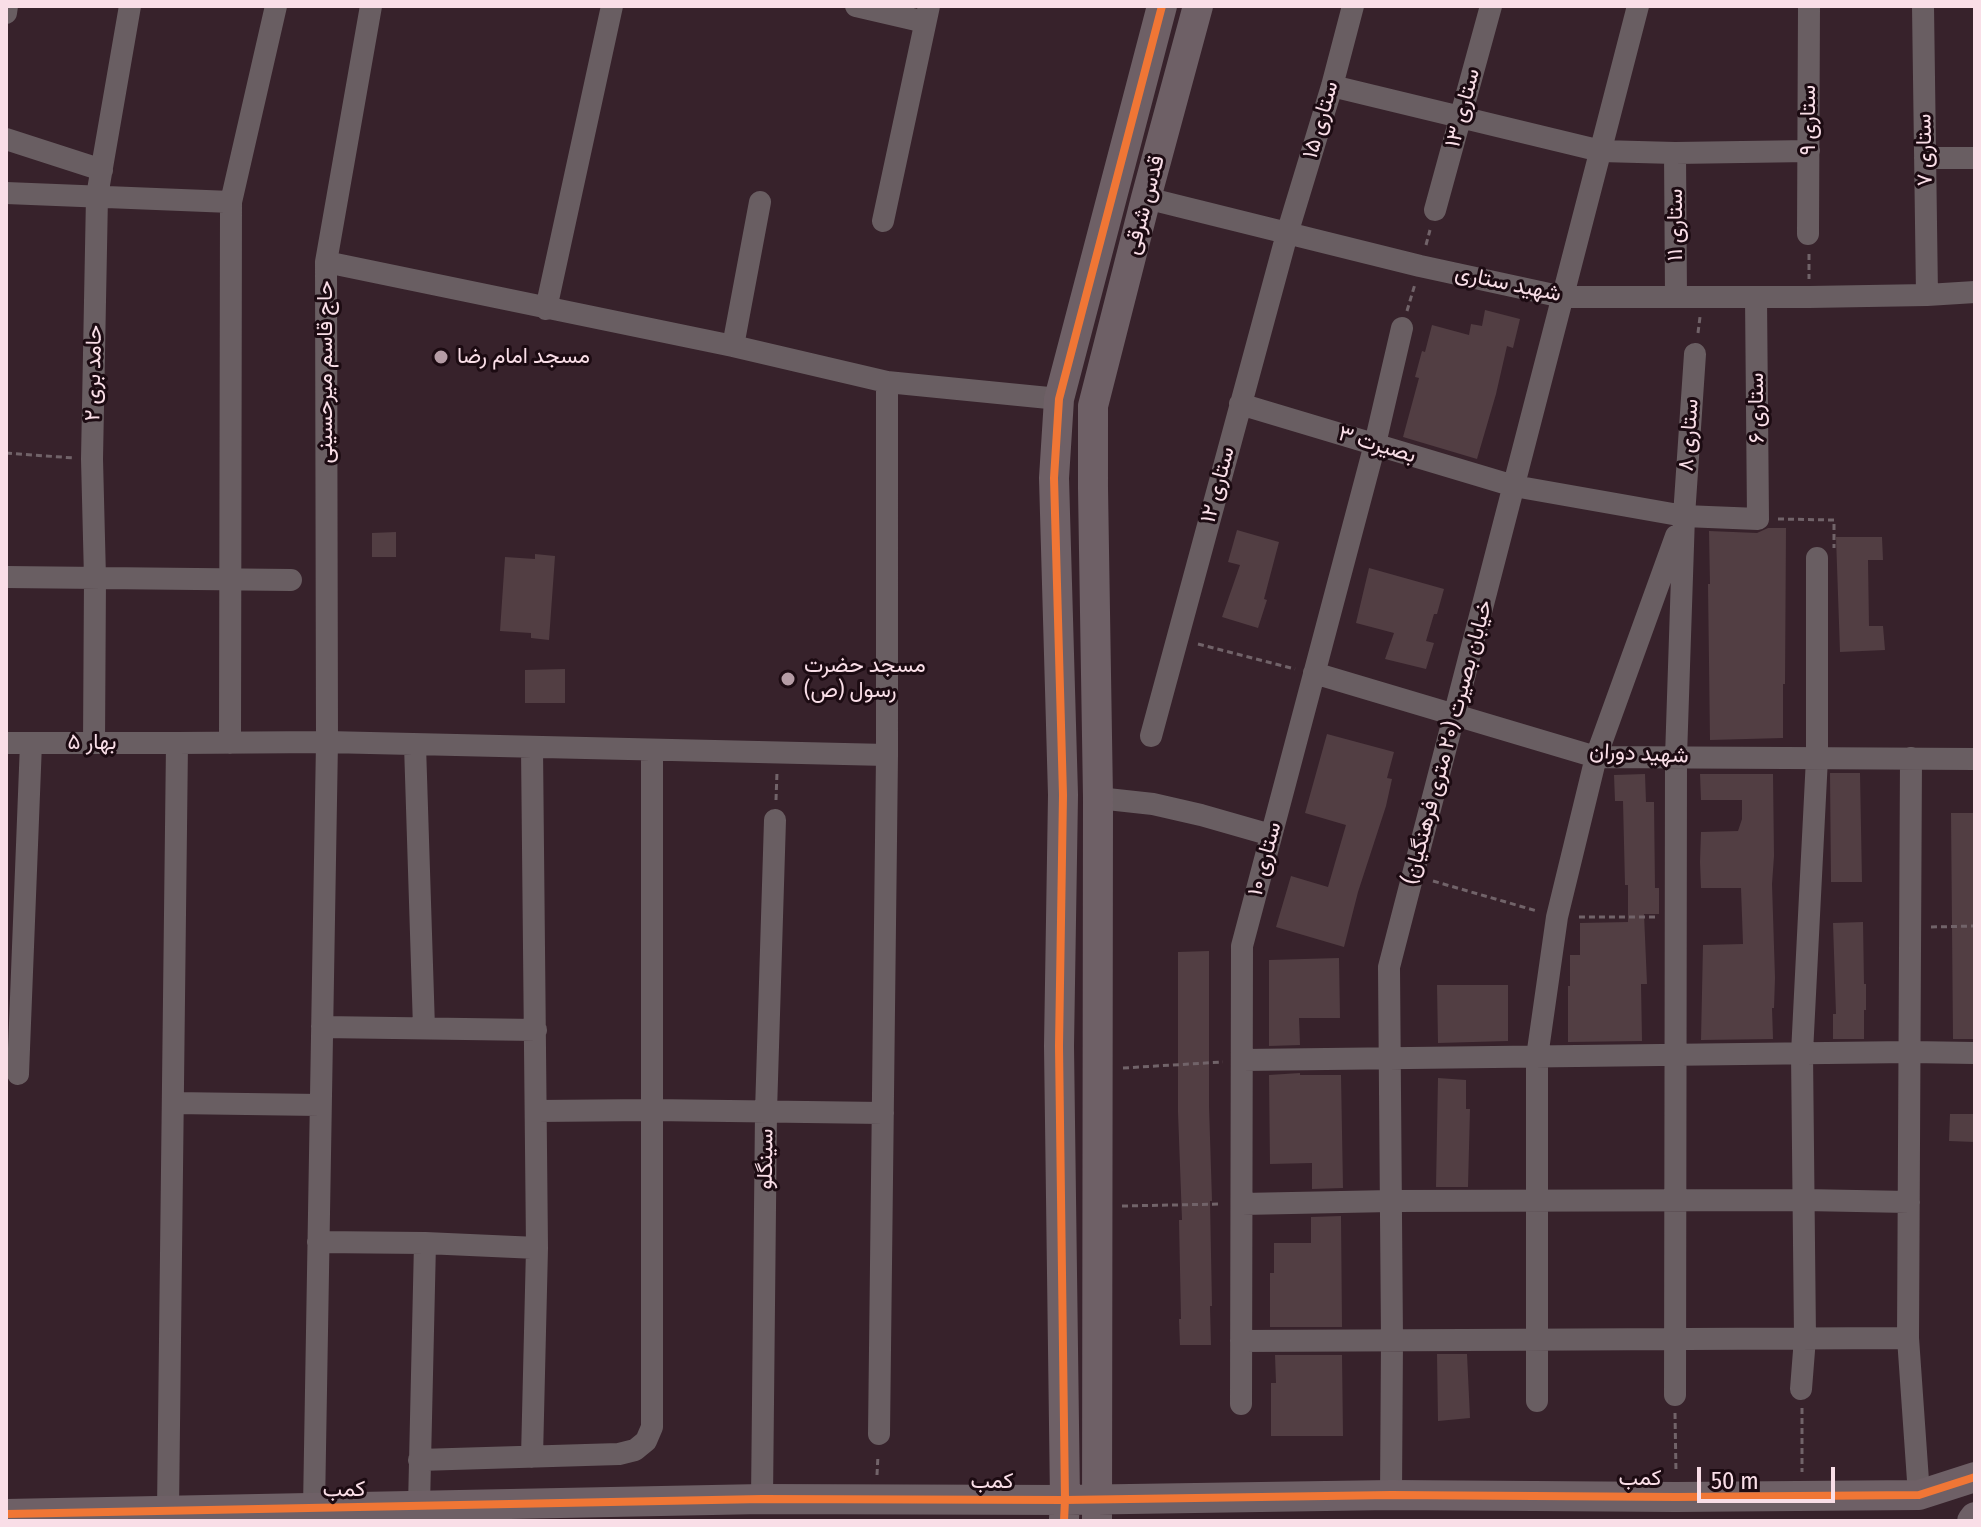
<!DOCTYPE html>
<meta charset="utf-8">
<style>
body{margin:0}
#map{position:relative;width:1981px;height:1527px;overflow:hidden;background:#37222b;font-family:"Fira Sans Condensed",sans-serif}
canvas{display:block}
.frame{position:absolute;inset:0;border:8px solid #f9dee7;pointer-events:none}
.scale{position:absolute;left:1697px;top:1467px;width:138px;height:36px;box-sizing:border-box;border:4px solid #f9dee7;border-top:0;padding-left:10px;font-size:24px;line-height:28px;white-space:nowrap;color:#f9dee7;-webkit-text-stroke:6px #1c0b12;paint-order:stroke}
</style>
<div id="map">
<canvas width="1981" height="1527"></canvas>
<div class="frame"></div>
<div class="scale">50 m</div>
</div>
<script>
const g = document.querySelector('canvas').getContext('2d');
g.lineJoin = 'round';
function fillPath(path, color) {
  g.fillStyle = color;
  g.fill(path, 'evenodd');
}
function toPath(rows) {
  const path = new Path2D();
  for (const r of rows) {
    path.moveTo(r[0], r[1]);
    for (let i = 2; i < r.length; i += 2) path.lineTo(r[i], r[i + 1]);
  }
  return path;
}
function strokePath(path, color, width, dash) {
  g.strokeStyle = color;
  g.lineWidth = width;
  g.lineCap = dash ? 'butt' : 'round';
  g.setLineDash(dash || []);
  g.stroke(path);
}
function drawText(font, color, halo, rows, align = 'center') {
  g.font = font + ' "Fira Sans Condensed",Vazirmatn,sans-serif';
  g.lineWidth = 6;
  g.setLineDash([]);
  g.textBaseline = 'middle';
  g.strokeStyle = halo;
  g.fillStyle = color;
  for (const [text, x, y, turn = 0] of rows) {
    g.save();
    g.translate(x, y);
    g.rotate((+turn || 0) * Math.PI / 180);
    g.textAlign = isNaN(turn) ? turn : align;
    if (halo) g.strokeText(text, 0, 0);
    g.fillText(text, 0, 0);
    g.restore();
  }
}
const building = toPath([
 [1485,310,1520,319,1513,348,1507,346,1496,394,1477,459,1403,437,1419,378,1415,377,1422,351,1425,352,1432,325,1469,335,1471,324,1482,326],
 [1768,528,1786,528,1785,684,1783,684,1783,738,1710,740,1708,584,1710,584,1709,531,1757,533],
 [1237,530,1279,542,1264,599,1267,600,1258,628,1222,617,1240,565,1228,562],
 [396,532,396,557,372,557,372,533],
 [1836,537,1882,537,1883,560,1868,560,1869,626,1883,626,1885,650,1840,652],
 [535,554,555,556,549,640,531,638,531,633,500,631,505,557,535,559],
 [1369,568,1444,589,1437,614,1434,614,1426,641,1434,643,1426,669,1385,659,1394,633,1356,623],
 [565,669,565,703,525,703,525,670],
 [1327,734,1394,752,1387,778,1392,779,1386,806,1358,892,1344,947,1276,927,1291,876,1328,887,1346,825,1305,813],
 [1830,773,1860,773,1862,882,1831,882],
 [1645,774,1646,802,1654,802,1655,888,1659,888,1659,914,1644,914,1647,984,1641,984,1642,1041,1568,1042,1568,986,1570,986,1570,955,1580,955,1580,923,1628,922,1628,885,1625,885,1623,801,1615,801,1614,775],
 [1700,774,1773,774,1774,856,1772,884,1775,978,1774,1008,1772,1008,1773,1039,1701,1040,1703,945,1743,944,1741,888,1701,888,1700,862,1701,832,1738,831,1742,819,1742,800,1701,800],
 [1951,813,1975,813,1975,1039,1953,1039],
 [1863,922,1864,984,1866,984,1866,1010,1864,1010,1864,1039,1833,1039,1833,1014,1836,1014,1833,923],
 [1209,951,1209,1106,1212,1201,1210,1201,1212,1306,1210,1306,1211,1345,1180,1345,1179,1319,1181,1319,1179,1220,1182,1220,1178,1112,1178,952],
 [1339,958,1340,1018,1299,1018,1300,1045,1269,1046,1269,960],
 [1437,985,1508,985,1508,1041,1438,1043],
 [1300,1073,1300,1075,1341,1075,1343,1188,1312,1189,1312,1163,1270,1164,1269,1075],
 [1438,1078,1466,1080,1466,1109,1470,1109,1468,1187,1436,1187],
 [1950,1114,1975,1114,1975,1142,1949,1141],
 [1341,1216,1342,1327,1270,1327,1270,1273,1274,1273,1274,1243,1311,1243,1311,1217],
 [1437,1354,1467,1354,1470,1418,1438,1421],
 [1275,1355,1342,1355,1343,1436,1271,1436,1271,1383,1276,1383]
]);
const path = toPath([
 [1426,245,1430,230],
 [1809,254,1809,279],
 [1407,311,1415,284],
 [1698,333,1700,317],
 [6,453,74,458],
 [1778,519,1834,520,1834,548],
 [1198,644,1295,669],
 [776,800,777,772],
 [1433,881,1537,911],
 [1579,917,1656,917],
 [1931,927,1975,926],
 [1123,1068,1223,1062],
 [1122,1206,1222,1204],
 [1802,1408,1802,1472],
 [1675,1413,1676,1473],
 [877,1475,878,1455]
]);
const street = toPath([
 [856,6,925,22],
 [1923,6,1927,295],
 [6,13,7,6],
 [1332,86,1601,151,1675,153,1809,151],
 [6,139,102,170],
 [1675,153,1676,297],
 [1925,158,1975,158],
 [6,193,231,202],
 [1146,198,1420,266,1563,297,1809,297,1927,295,1975,292],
 [1435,210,1491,6],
 [883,221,929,6],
 [1808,234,1809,6],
 [326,262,733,346,887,382,1059,399],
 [546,309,612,6],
 [733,346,760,202],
 [1240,404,1514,486,1684,516,1758,519,1756,297],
 [6,577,291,580],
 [1314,673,1596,757,1975,759],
 [1151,736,1287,234,1332,86,1353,6],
 [6,743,177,743],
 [94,743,95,578,92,459,97,196,130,6],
 [230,743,231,202,276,6],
 [415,745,424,1028],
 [532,748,537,1248,532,1457],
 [1911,758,1908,1338,1919,1495],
 [1098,798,1153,804,1201,815,1271,835],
 [322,1027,536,1030],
 [1243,1060,1910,1052,1975,1053],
 [18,1074,31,743],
 [173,1103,320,1105],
 [537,1111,652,1110,883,1113],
 [1242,1204,1391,1201,1804,1200,1909,1202],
 [318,1242,425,1243,537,1248],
 [1241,1341,1908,1338],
 [1801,1389,1805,1338,1802,1053,1817,758,1817,558],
 [1675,1395,1676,757,1684,516,1695,354],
 [1537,1401,1537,1057,1557,917,1596,757,1676,536],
 [1241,1404,1242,946,1375,444,1402,328],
 [879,1434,887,755,887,382],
 [419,1460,619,1454,635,1450,646,1441,652,1427,652,750],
 [1391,1495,1392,1340,1389,967,1638,6],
 [762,1499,766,1112,775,820],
 [419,1506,425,1243],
 [314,1508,327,742,326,262,371,6],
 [168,1511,177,743,327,742,887,755]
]);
const secondary = toPath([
 [6,1514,762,1499,1065,1500,1391,1495,1676,1497,1919,1495,1975,1477],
 [1064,1519,1065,1500,1059,1046,1063,795,1054,478,1059,399,1162,6],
 [1097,1521,1098,798,1093,488,1093,406,1146,198,1198,6],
 [1972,1521,1975,1517]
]);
const cycleway = toPath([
 [6,1514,762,1499,1065,1500,1391,1495,1676,1497,1919,1495,1975,1477],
 [1064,1521,1065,1500,1059,1046,1063,795,1054,478,1059,399,1162,6]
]);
const markers = [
 [441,357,8,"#b59ca5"],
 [788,679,8,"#b59ca5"]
];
const streetNames = [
 ["ستاری ۱۳",1463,108,-75],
 ["ستاری ۱۵",1321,120,-74],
 ["ستاری ۹",1809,120,-90],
 ["ستاری ۷",1925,150,-91],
 ["قدس شرقی",1145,205,-75],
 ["ستاری ۱۱",1676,225,-90],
 ["شهید ستاری",1508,284,12],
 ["حاج قاسم میرحسینی",326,372,-90],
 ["حامد بری ۲",94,373,-89],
 ["ستاری ۶",1757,408,-90],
 ["ستاری ۸",1689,435,-86],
 ["بصیرت ۳",1377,445,17],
 ["ستاری ۱۲",1218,485,-75],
 ["خیابان بصیرت (۲۰ متری فرهنگیان)",1448,742,-75],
 ["بهار ۵",92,743],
 ["شهید دوران",1639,754,3],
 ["ستاری ۱۰",1265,859,-75],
 ["سینگلو",766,1159,-89],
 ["کمب",1640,1479],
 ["کمب",992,1482],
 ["کمب",344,1490,-1]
];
const poiNames = [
 ["مسجد امام رضا",457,357],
 ["مسجد حضرت",804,666],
 ["رسول (ص)",804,691]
];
fillPath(building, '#523e43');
strokePath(path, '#716369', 3, [6, 4]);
strokePath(street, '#695e62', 22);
strokePath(secondary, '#6e6066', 30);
strokePath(cycleway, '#f07635', 8);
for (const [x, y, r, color] of markers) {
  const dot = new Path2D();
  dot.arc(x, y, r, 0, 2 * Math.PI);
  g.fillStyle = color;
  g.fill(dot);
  strokePath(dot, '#1c0b12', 3);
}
drawText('22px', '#f9dee7', '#1c0b12', streetNames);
drawText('22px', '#f9dee7', '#1c0b12', poiNames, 'left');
</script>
